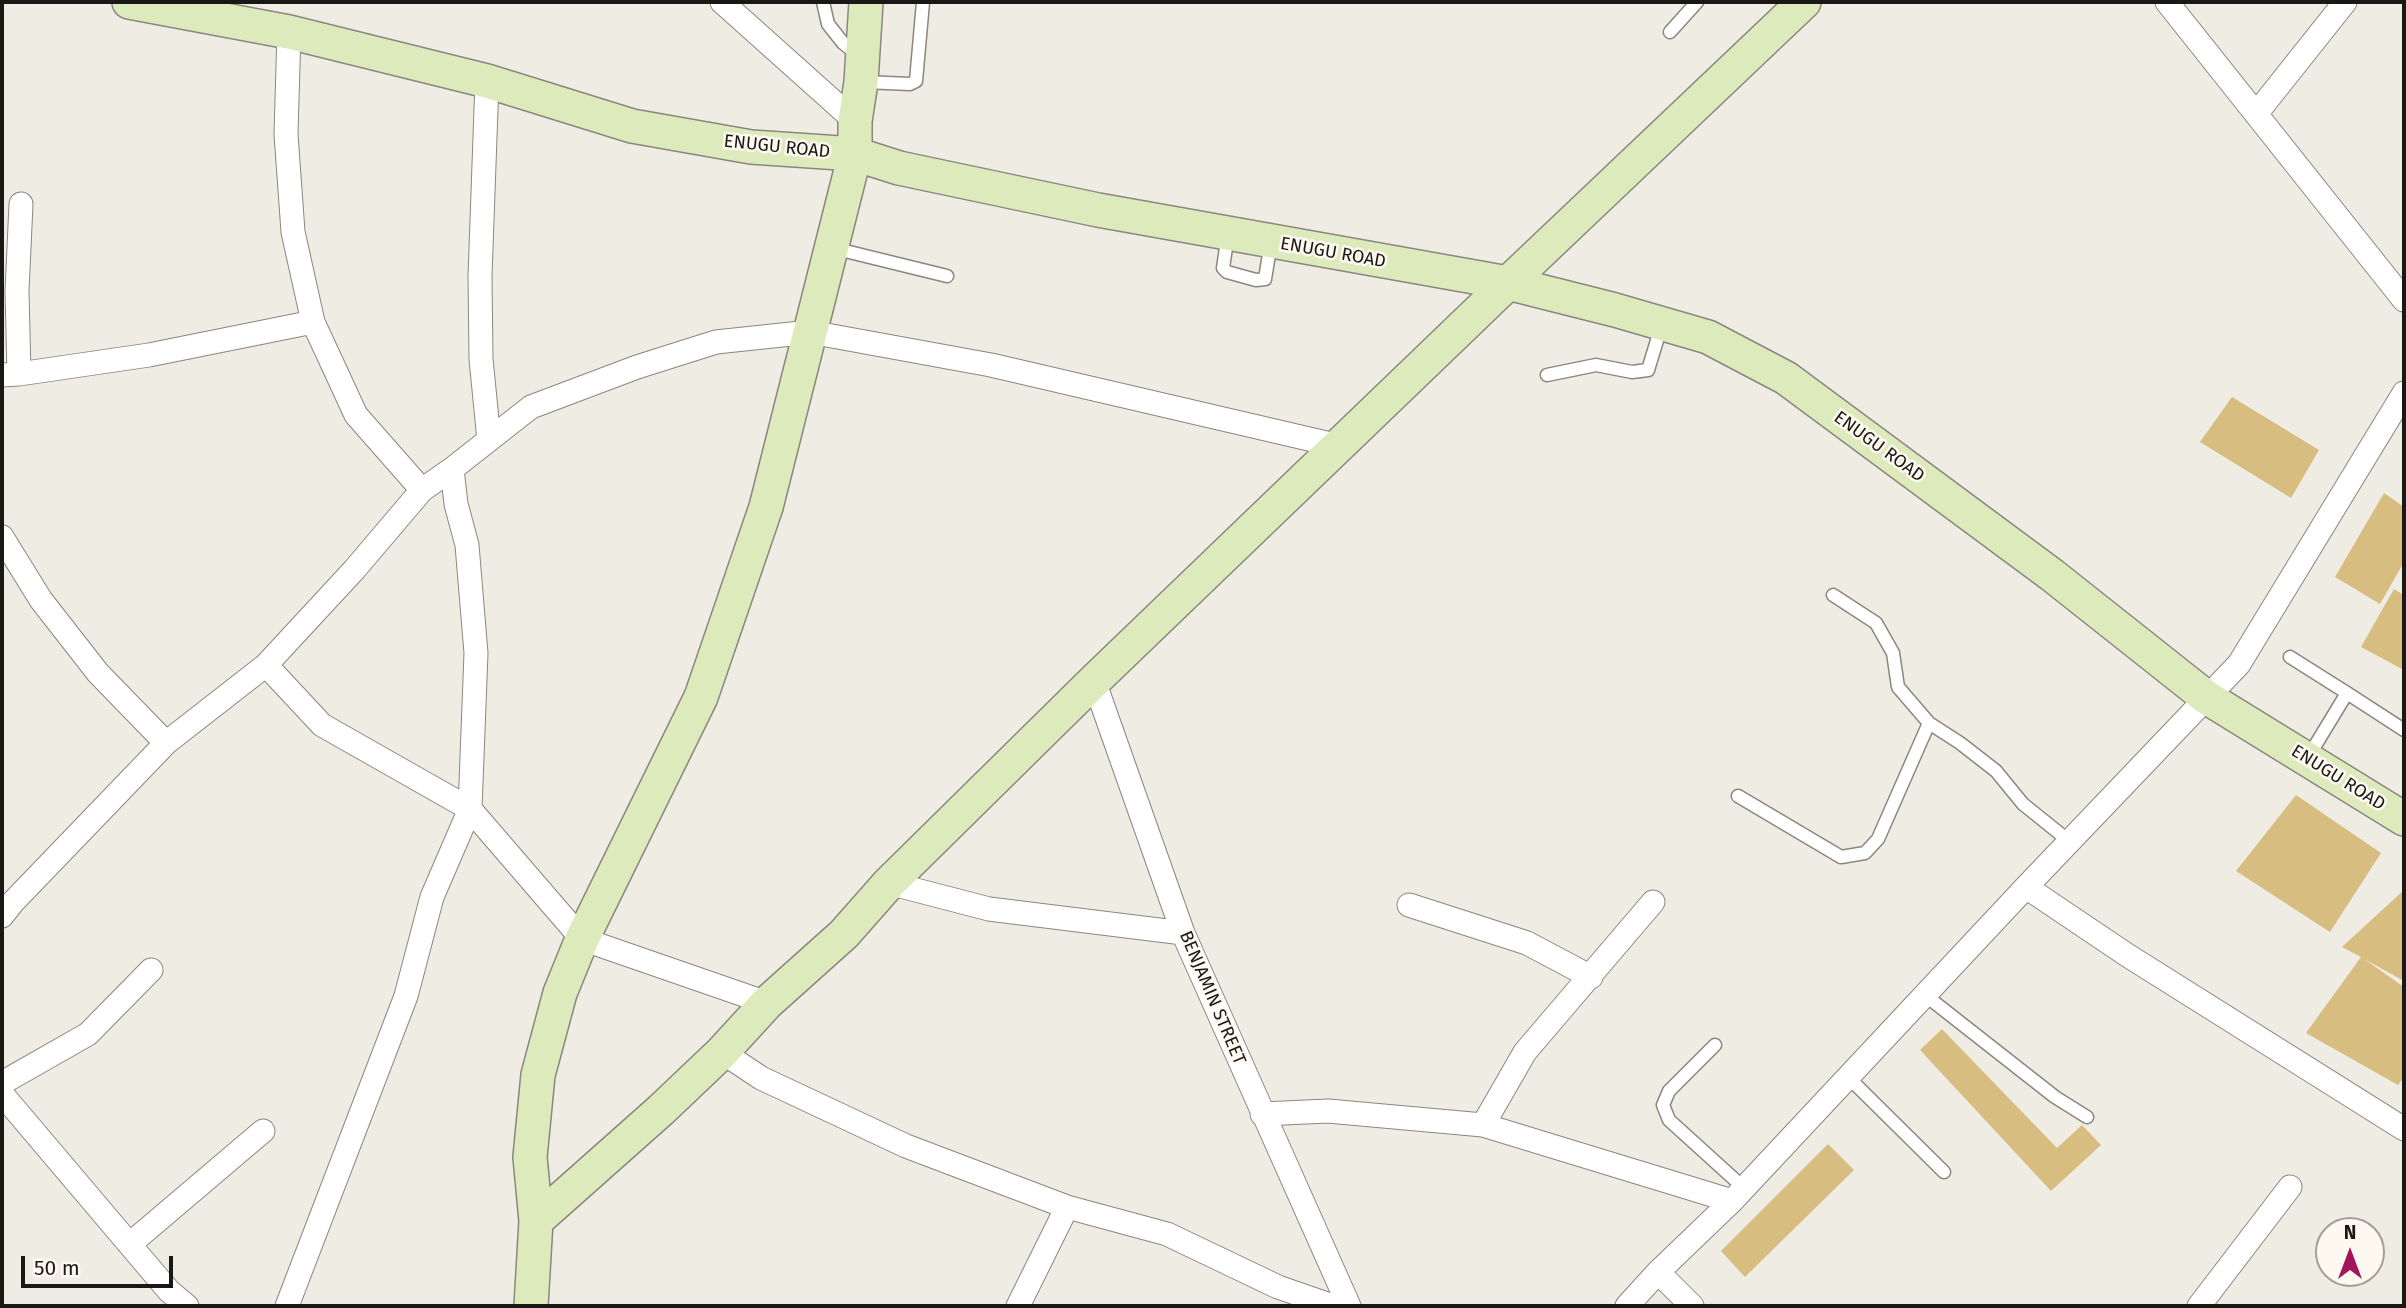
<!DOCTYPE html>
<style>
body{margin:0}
#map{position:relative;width:2406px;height:1308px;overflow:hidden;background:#efece3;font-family:"Fira Sans",sans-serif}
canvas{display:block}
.frame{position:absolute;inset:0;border:4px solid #191815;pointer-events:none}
.north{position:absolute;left:2315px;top:1217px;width:70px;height:70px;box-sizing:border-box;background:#fdf9f0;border:2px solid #a29f98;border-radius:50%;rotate:0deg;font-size:19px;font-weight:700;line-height:28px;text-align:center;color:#191815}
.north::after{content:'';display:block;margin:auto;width:24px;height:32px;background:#a31459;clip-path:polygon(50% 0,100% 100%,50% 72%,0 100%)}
.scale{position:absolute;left:21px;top:1256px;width:152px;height:32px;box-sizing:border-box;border:4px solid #191815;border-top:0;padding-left:9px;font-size:21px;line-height:24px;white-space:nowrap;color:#191815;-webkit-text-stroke:5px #fdf9f0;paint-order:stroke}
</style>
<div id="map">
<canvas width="2406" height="1308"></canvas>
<div class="frame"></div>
<div class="north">N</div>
<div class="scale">50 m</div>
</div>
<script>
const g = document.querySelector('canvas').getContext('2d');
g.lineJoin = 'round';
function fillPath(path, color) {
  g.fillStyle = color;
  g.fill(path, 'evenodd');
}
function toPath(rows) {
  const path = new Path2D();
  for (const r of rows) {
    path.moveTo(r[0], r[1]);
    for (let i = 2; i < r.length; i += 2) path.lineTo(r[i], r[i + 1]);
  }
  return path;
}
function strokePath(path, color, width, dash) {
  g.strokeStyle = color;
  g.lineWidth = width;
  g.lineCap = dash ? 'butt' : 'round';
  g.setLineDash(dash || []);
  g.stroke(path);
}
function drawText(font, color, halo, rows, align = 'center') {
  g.font = font + ' "Fira Sans",sans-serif';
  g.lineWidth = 5;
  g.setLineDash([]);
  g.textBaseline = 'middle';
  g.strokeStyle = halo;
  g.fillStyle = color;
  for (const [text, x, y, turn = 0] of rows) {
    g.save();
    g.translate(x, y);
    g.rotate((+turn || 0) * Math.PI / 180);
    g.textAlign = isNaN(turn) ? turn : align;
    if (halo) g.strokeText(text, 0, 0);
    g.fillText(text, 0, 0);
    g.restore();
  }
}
const building = toPath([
 [2232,397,2319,450,2291,498,2200,442],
 [2384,493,2404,507,2404,562,2380,604,2335,577],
 [2394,589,2404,595,2404,670,2361,647],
 [2296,795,2381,853,2330,932,2236,871],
 [2404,890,2404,981,2364,959,2404,987,2404,1077,2398,1085,2306,1033,2361,957,2342,947],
 [1942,1029,2057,1148,2082,1125,2101,1145,2051,1191,1920,1050],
 [1828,1144,1854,1170,1745,1277,1721,1251]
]);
const lane = toPath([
 [823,2,828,24,843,43,858,55],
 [1670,32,1697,2],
 [864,82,910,84,916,81,923,2],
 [1228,234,1223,268,1227,272,1256,280,1265,279,1271,242],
 [833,248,947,276],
 [1547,375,1596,365,1632,372,1648,370,1662,324],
 [1833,595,1876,623,1893,653,1898,687,1929,723,1960,743,1996,771,2023,804,2069,841],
 [2290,657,2347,693,2307,759],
 [2347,693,2404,730],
 [1738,796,1841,857,1865,853,1878,839,1929,723],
 [1925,995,2055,1097,2087,1117],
 [1715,1045,1669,1091,1663,1105,1669,1120,1744,1188],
 [1848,1077,1944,1172]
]);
const street = toPath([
 [722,2,855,121],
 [2167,2,2404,300],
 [289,32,286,134,293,232,313,322,356,415,422,490],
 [487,81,480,276,481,359,489,440],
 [2256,114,2345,2],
 [19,374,17,291,21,204],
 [2,375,19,374,149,355,313,322],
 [2,537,41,600,98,673,166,743],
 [266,665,322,725,470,809,582,939,767,1003],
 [1094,681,1183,933,1349,1306],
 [889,883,989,909,1183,933],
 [2026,887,2127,955,2404,1129],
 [1409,905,1527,943,1591,977],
 [2,916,13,902,166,743,266,665,354,570,422,490,452,469],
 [722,1052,761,1078,906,1146,1067,1207,1167,1234,1278,1287,1333,1306],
 [2,1083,88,1034,151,970],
 [2,1094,169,1291,187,1306],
 [1262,1114,1328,1111,1483,1125,1732,1201],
 [1483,1125,1525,1052,1653,902],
 [130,1244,263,1131],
 [1658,1272,1692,1306],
 [287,1306,406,996,432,897,470,809,476,653,467,545,456,504,452,469,531,407,637,367,716,342,810,332,991,365,1339,446],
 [1018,1306,1067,1207],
 [1627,1306,1658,1272,1732,1201,2026,887,2239,664,2404,393],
 [2199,1306,2290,1187]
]);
const secondary = toPath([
 [129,2,289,32,487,81,632,126,751,147,855,154,899,168,1098,210,1508,283,1615,310,1708,337,1786,378,2052,575,2206,697,2404,819],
 [536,1221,661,1110,722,1052,767,1003,844,934,889,883,1094,681,1508,283,1804,2],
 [531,1306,536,1221,530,1157,538,1075,560,993,582,939,701,697,766,507,855,154,855,121,861,82,866,2]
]);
const streetNames = [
 ["ENUGU ROAD",777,147,6],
 ["ENUGU ROAD",1333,253,10],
 ["ENUGU ROAD",1879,447,36],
 ["ENUGU ROAD",2338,778,32],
 ["BENJAMIN STREET",1212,998,67]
];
fillPath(building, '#d8bd81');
strokePath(lane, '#8b8780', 15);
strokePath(street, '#8b8780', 25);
strokePath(secondary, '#8b8780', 36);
strokePath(lane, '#fff', 12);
strokePath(street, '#fff', 23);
strokePath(secondary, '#dceabc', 33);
drawText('18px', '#191815', '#fdf9f0', streetNames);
</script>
